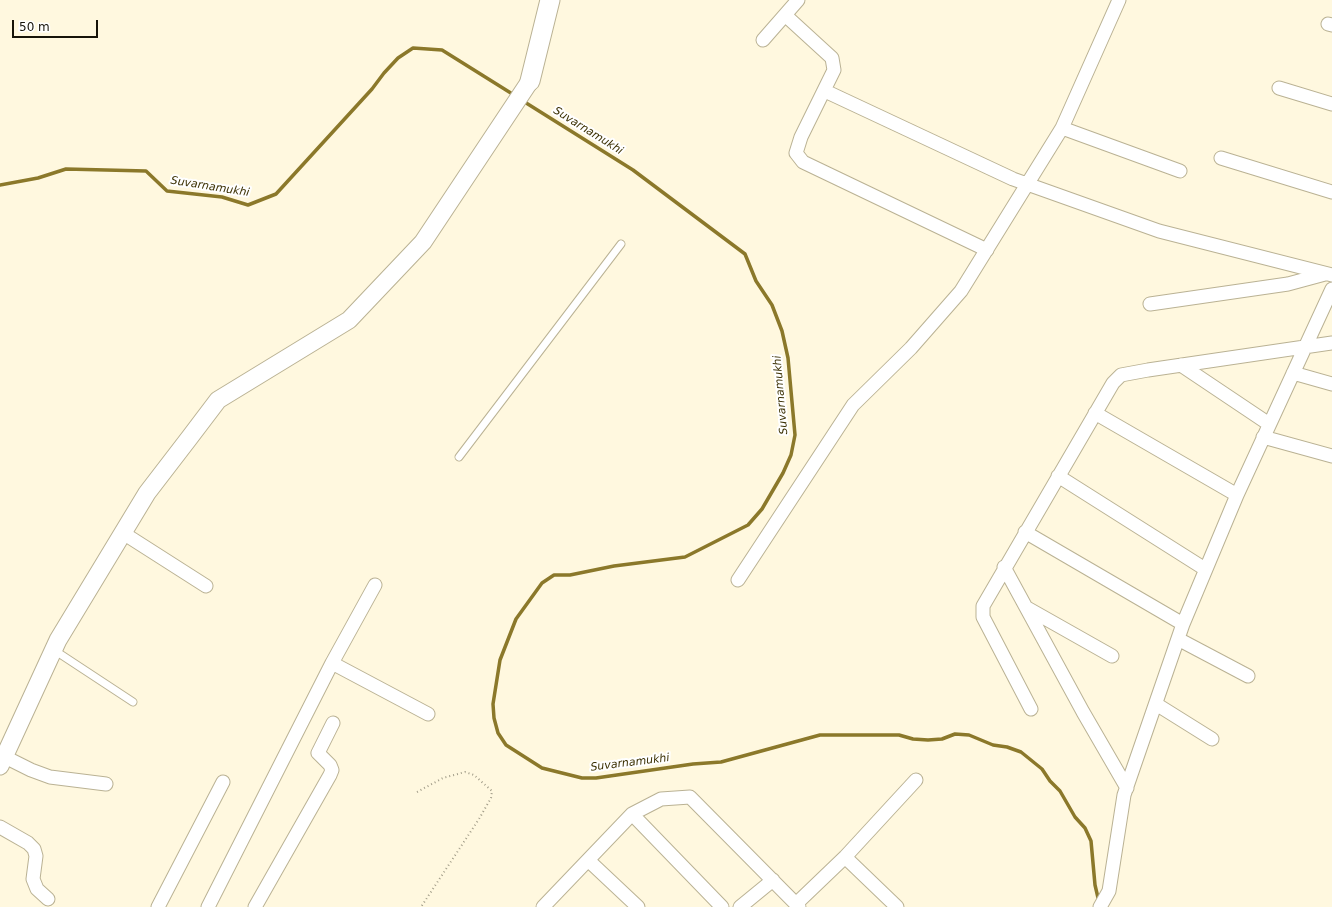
<!DOCTYPE html>
<style>
body{margin:0}
#map{position:relative;width:1332px;height:907px;overflow:hidden;background:#fff8df;font-family:"DejaVu Sans",sans-serif}
canvas{display:block}
.scale{position:absolute;left:12px;top:20px;width:86px;height:18px;box-sizing:border-box;border:2px solid #171409;border-top:0;padding-left:5px;font-size:12px;line-height:14px;white-space:nowrap;color:#171409;-webkit-text-stroke:3px #fff;paint-order:stroke}
</style>
<div id="map">
<canvas width="1332" height="907"></canvas>
<div class="scale">50 m</div>
</div>
<script>
const g = document.querySelector('canvas').getContext('2d');
g.lineJoin = 'round';
function toPath(rows) {
  const path = new Path2D();
  for (const r of rows) {
    path.moveTo(r[0], r[1]);
    for (let i = 2; i < r.length; i += 2) path.lineTo(r[i], r[i + 1]);
  }
  return path;
}
function strokePath(path, color, width, dash) {
  g.strokeStyle = color;
  g.lineWidth = width;
  g.lineCap = dash ? 'butt' : 'round';
  g.setLineDash(dash || []);
  g.stroke(path);
}
function drawText(font, color, halo, rows, align = 'center') {
  g.font = font + ' "DejaVu Sans",sans-serif';
  g.lineWidth = 4;
  g.setLineDash([]);
  g.textBaseline = 'middle';
  g.strokeStyle = halo;
  g.fillStyle = color;
  for (const [text, x, y, turn = 0] of rows) {
    g.save();
    g.translate(x, y);
    g.rotate((+turn || 0) * Math.PI / 180);
    g.textAlign = isNaN(turn) ? turn : align;
    if (halo) g.strokeText(text, 0, 0);
    g.fillText(text, 0, 0);
    g.restore();
  }
}
const stream = toPath([
 [523,101,633,170,745,254,756,281,772,305,782,331,788,358,795,435,791,455,783,473,762,509,748,525,685,557,614,566,570,575,554,575,542,583,516,619,500,660,493,704,494,718,498,733,506,745,542,768,582,778,596,778,693,764,721,762,820,735,899,735,913,739,928,740,942,739,955,734,969,735,993,745,1007,747,1021,752,1042,769,1050,781,1060,791,1075,817,1085,828,1091,841,1095,885,1099,902],
 [0,185,38,178,66,169,146,171,167,191,222,197,248,205,276,194,372,89,384,73,398,58,413,48,442,50,514,95]
]);
const path = toPath([
 [417,792,443,778,465,772,474,775,492,791,491,798,479,819,421,907]
]);
const service = toPath([
 [459,457,621,244],
 [54,650,133,702]
]);
const minor = toPath([
 [785,15,832,58,834,70,801,137,796,153,803,162,987,250],
 [1328,24,1332,25],
 [763,40,798,0],
 [1279,88,1332,104],
 [825,91,1013,179,1159,231,1332,275],
 [1062,128,1180,171],
 [1221,158,1332,192],
 [1150,304,1288,284,1325,274],
 [1181,365,1269,424],
 [1293,373,1332,384],
 [1095,413,1237,495],
 [1263,437,1332,456],
 [1058,476,1205,569],
 [1025,532,1183,624],
 [123,533,206,586],
 [1004,567,1083,712,1127,788],
 [738,580,853,405,911,348,961,291,1062,128,1119,0],
 [1027,608,1112,656],
 [1178,639,1248,676],
 [332,663,428,714],
 [1156,704,1212,739],
 [1031,709,983,617,983,606,1113,383,1121,375,1148,370,1332,343],
 [5,757,31,770,50,777,106,784],
 [632,814,722,907],
 [0,827,28,843,34,849,36,856,33,879,37,889,48,899],
 [845,857,897,907],
 [588,860,638,907],
 [796,904,845,857,916,780],
 [158,907,223,782],
 [208,907,332,663,375,585],
 [255,907,330,775,332,770,330,765,318,753,333,723],
 [543,907,632,814,661,799,690,797,799,907],
 [740,907,773,880],
 [1100,907,1109,891,1124,795,1183,624,1237,495,1332,289]
]);
const tertiary = toPath([
 [0,766,58,640,147,493,190,437,218,400,349,320,423,242,530,81]
]);
const secondary = toPath([
 [530,81,550,0]
]);
const waterNames = [
 ["Suvarnamukhi",588,131,32],
 ["Suvarnamukhi",210,187,9],
 ["Suvarnamukhi",781,395,-95],
 ["Suvarnamukhi",630,763,-7]
];
strokePath(stream, '#8b782a', 3.5);
strokePath(service, '#bab294', 9);
strokePath(minor, '#bab294', 15);
strokePath(tertiary, '#bab294', 19);
strokePath(secondary, '#bab294', 21);
strokePath(path, '#a19c88', 2, [1, 3]);
strokePath(service, '#fff', 7);
strokePath(minor, '#fff', 13);
strokePath(tertiary, '#fff', 17);
strokePath(secondary, '#fff', 19);
drawText('italic 11px', '#3c3103', '#fff', waterNames);
</script>
